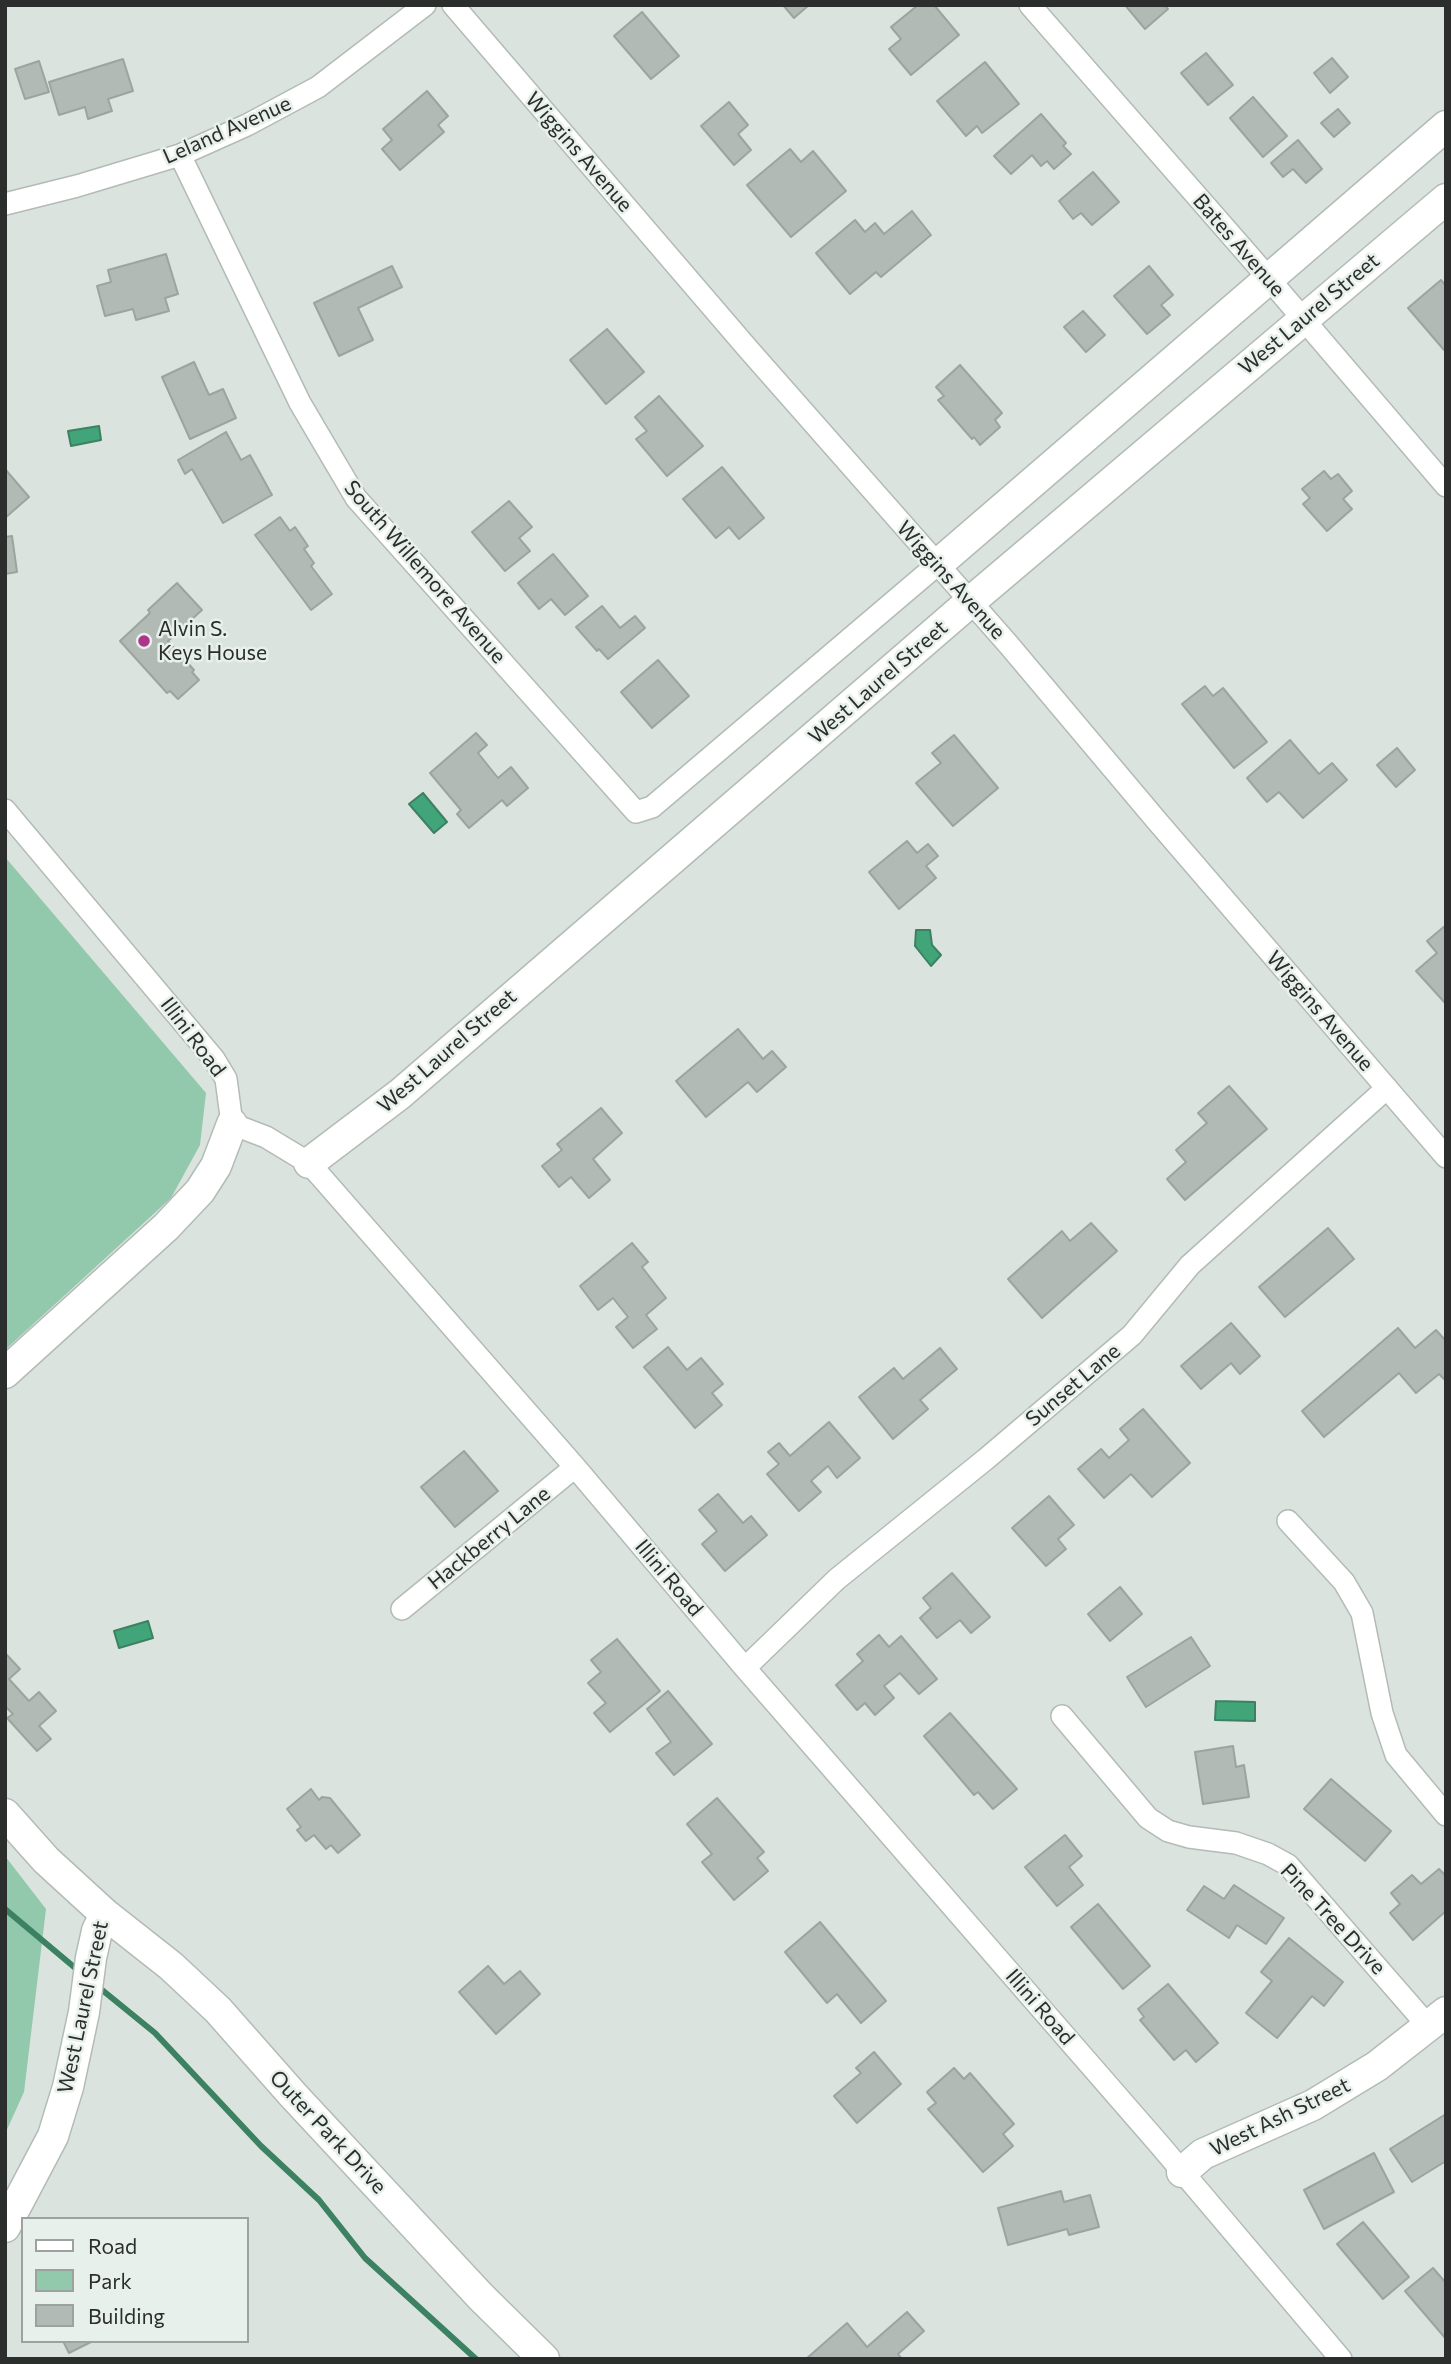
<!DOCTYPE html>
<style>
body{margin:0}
#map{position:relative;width:1451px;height:2364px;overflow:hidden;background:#dbe3de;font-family:Commissioner,sans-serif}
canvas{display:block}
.frame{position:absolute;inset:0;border:7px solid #2b2e2c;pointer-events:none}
.legend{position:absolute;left:21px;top:2217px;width:228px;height:126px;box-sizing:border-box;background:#e8f0eb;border:2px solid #9ca29f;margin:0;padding:9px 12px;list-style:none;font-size:21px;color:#2b2e2c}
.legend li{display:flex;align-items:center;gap:14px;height:35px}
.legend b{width:35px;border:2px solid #9ca29f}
</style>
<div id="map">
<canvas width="1451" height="2364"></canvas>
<div class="frame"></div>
<ul class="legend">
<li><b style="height:9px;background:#fff"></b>Road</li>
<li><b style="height:19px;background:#92c8ac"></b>Park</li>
<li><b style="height:19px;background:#b2bab5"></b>Building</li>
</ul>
</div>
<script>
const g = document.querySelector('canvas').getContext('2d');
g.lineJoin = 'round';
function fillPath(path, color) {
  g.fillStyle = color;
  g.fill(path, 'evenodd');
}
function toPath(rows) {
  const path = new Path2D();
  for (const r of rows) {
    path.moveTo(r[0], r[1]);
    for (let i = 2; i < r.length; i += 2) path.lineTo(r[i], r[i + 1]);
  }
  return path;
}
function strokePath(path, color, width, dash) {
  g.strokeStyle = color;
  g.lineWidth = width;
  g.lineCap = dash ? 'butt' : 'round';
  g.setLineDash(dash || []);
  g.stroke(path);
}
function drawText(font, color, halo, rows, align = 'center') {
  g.font = font + ' Commissioner,sans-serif';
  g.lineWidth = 5;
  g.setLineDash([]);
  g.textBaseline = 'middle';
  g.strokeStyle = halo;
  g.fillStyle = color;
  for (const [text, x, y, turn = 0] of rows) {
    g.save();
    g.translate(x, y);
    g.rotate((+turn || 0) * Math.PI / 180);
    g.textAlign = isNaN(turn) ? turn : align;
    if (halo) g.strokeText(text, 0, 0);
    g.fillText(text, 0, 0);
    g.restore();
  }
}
const green = toPath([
 [5,857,206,1093,200,1145,171,1198,5,1350],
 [5,1856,46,1909,24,2092,5,2134]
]);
const water = toPath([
 [99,426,101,440,71,446,68,431,99,426],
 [423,793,447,822,434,833,409,804,423,793],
 [916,930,930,930,932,945,941,955,931,966,915,946,916,930],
 [148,1621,153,1638,119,1648,114,1631,148,1621],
 [1216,1701,1255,1702,1255,1721,1215,1720,1216,1701]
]);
const stream = toPath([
 [5,1909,80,1972],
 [96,1985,155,2033,261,2146,319,2200,365,2258,476,2359]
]);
const building = toPath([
 [783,5,809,5,794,18,783,5],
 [918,5,934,5,959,35,911,75,889,49,901,39,891,27,918,5],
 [1125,5,1164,5,1168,9,1145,29,1125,5],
 [642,12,679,56,651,79,614,36,642,12],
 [1206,53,1233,85,1208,105,1181,73,1206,53],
 [1332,58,1348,77,1330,93,1314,73,1332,58],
 [123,59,133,91,108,99,112,111,88,119,85,107,59,115,49,82,123,59],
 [39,61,49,92,25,99,15,69,39,61],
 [985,62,1019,104,982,133,977,126,966,136,937,101,985,62],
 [427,91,448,116,438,125,444,132,400,170,382,149,392,140,383,129,427,91],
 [1253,97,1287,136,1263,157,1230,118,1253,97],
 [729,102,748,125,738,134,751,150,734,165,701,126,729,102],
 [1338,109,1350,123,1334,137,1321,123,1338,109],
 [1041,114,1066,143,1063,146,1071,154,1054,169,1047,161,1041,166,1032,155,1011,174,994,156,1041,114],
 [1298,140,1322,169,1306,183,1293,169,1283,177,1271,163,1298,140],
 [790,149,801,162,813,151,846,191,791,237,747,185,790,149],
 [1093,172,1119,202,1092,225,1081,213,1073,219,1059,201,1093,172],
 [912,211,931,235,881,277,876,272,850,294,816,253,855,220,865,232,875,223,884,234,912,211],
 [166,254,178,294,165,298,169,311,136,320,133,309,105,316,97,286,111,282,108,270,166,254],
 [392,266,402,287,358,308,373,340,339,356,314,303,392,266],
 [1149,266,1173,295,1161,305,1170,315,1147,334,1114,296,1149,266],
 [1441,280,1446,286,1446,348,1444,350,1408,308,1441,280],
 [1083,311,1105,335,1086,352,1064,327,1083,311],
 [607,329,644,372,606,404,570,360,607,329],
 [194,362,209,395,223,389,236,418,190,439,162,377,194,362],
 [960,365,1002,413,995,420,1000,427,980,445,974,437,972,439,938,400,944,396,936,387,960,365],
 [659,396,703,446,667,476,636,439,647,431,635,417,659,396],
 [226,432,241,460,250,455,272,495,223,523,192,469,185,474,178,460,226,432],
 [722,467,764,518,739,539,729,527,716,538,683,499,722,467],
 [5,469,29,497,5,518,5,469],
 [1324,471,1331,479,1338,474,1352,491,1343,499,1352,509,1327,531,1303,504,1310,498,1302,489,1324,471],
 [509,501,532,527,519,538,530,551,505,571,472,532,509,501],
 [280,517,290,531,295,527,308,546,304,549,314,563,311,566,332,594,311,610,255,535,280,517],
 [12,536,17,572,5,574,5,537,12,536],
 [553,554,588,596,565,615,551,599,539,609,518,583,553,554],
 [177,583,202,610,168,641,194,670,192,672,199,680,178,699,170,691,167,693,120,641,150,613,148,610,177,583],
 [602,606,620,628,635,616,645,628,608,659,599,649,597,651,576,627,602,606],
 [658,660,689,696,652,728,621,692,658,660],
 [1205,686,1213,696,1223,688,1267,742,1234,768,1182,704,1205,686],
 [476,733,487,745,478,753,498,778,511,767,528,788,507,806,502,800,469,828,457,814,461,810,430,773,476,733],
 [954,735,998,788,953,826,916,783,941,763,932,753,954,735],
 [1290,740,1319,774,1332,763,1347,780,1303,818,1279,792,1267,802,1247,778,1290,740],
 [1397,748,1415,770,1396,787,1377,765,1397,748],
 [907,841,917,853,928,844,938,856,926,866,936,878,899,909,869,872,907,841],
 [1446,925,1446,1004,1416,971,1437,953,1427,941,1446,925],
 [738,1029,763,1059,772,1051,786,1067,757,1092,748,1082,706,1117,676,1081,738,1029],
 [1229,1086,1267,1129,1185,1200,1167,1179,1186,1162,1176,1150,1207,1123,1198,1113,1229,1086],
 [601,1108,622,1133,593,1159,610,1180,589,1198,571,1177,559,1187,542,1166,562,1150,557,1144,601,1108],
 [1091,1223,1117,1251,1042,1318,1008,1279,1062,1231,1070,1241,1091,1223],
 [1328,1228,1354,1259,1285,1317,1259,1287,1328,1228],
 [632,1243,648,1262,642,1267,666,1298,646,1315,657,1329,633,1348,616,1327,628,1317,613,1298,598,1310,580,1286,632,1243],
 [1231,1323,1260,1356,1240,1374,1231,1363,1201,1389,1181,1366,1231,1323],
 [1398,1328,1415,1348,1436,1330,1446,1341,1446,1381,1439,1374,1416,1393,1399,1373,1324,1437,1302,1411,1398,1328],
 [668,1347,687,1370,701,1358,723,1384,712,1393,722,1405,695,1428,644,1367,668,1347],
 [940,1348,957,1369,920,1400,928,1409,893,1439,859,1397,894,1368,903,1379,940,1348],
 [1143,1409,1190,1463,1152,1497,1131,1474,1104,1498,1078,1469,1101,1449,1109,1458,1129,1440,1120,1429,1143,1409],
 [829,1422,860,1458,837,1478,828,1466,811,1481,821,1492,799,1511,767,1474,779,1464,768,1452,779,1443,790,1456,829,1422],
 [464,1451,498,1491,455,1527,421,1487,464,1451],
 [718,1494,743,1523,751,1516,767,1535,725,1571,702,1544,717,1531,699,1510,718,1494],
 [1049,1496,1074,1525,1058,1539,1066,1549,1046,1566,1012,1528,1049,1496],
 [952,1573,990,1617,971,1633,960,1620,937,1638,920,1618,931,1608,923,1598,952,1573],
 [1120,1587,1142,1614,1110,1641,1088,1614,1120,1587],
 [879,1635,889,1647,901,1636,937,1679,919,1694,900,1673,884,1686,894,1698,875,1715,865,1703,857,1710,836,1685,863,1661,857,1654,879,1635],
 [1191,1637,1210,1666,1146,1707,1127,1677,1191,1637],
 [617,1639,660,1691,610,1732,594,1713,606,1703,588,1683,601,1672,591,1660,617,1639],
 [5,1653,20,1669,9,1679,29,1701,39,1692,56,1711,39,1726,51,1739,37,1751,7,1718,13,1714,5,1706,5,1653],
 [668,1691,712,1744,674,1775,656,1753,671,1742,647,1709,668,1691],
 [950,1713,1017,1789,993,1809,978,1792,974,1795,924,1736,950,1713],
 [1233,1746,1236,1767,1244,1765,1249,1797,1203,1804,1195,1752,1233,1746],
 [1331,1779,1391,1831,1365,1861,1304,1809,1331,1779],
 [311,1789,319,1800,322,1797,330,1798,360,1835,338,1853,331,1845,326,1849,314,1835,306,1841,297,1830,301,1827,287,1809,311,1789],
 [717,1798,764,1852,757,1858,768,1871,734,1900,702,1862,712,1854,687,1824,717,1798],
 [1065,1835,1082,1856,1069,1867,1083,1885,1057,1906,1025,1867,1065,1835],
 [1439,1869,1446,1876,1446,1911,1413,1940,1390,1913,1400,1904,1391,1893,1412,1875,1421,1884,1439,1869],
 [1234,1885,1284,1918,1266,1944,1237,1925,1229,1938,1187,1910,1204,1886,1224,1899,1234,1885],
 [1098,1904,1150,1966,1123,1989,1071,1927,1098,1904],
 [820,1922,886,2001,861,2023,837,1994,827,2003,785,1952,820,1922],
 [1289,1938,1343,1982,1324,2006,1312,1996,1277,2038,1246,2013,1272,1981,1261,1972,1289,1938],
 [488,1966,504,1984,520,1971,540,1994,496,2034,459,1992,488,1966],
 [1168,1984,1218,2043,1196,2062,1186,2050,1174,2060,1140,2020,1144,2017,1138,2009,1168,1984],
 [874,2052,901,2084,857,2123,834,2096,861,2073,856,2068,874,2052],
 [954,2068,964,2079,970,2073,1014,2124,1003,2134,1013,2146,983,2172,928,2109,936,2103,927,2092,954,2068],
 [1446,2114,1446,2161,1412,2182,1390,2149,1446,2114],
 [1374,2153,1394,2192,1324,2229,1304,2190,1374,2153],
 [1061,2191,1064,2202,1090,2195,1099,2227,1069,2235,1067,2229,1008,2245,998,2208,1061,2191],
 [1363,2222,1409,2277,1383,2299,1337,2244,1363,2222],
 [1433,2268,1446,2283,1446,2339,1405,2291,1433,2268],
 [907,2312,924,2331,898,2354,902,2359,806,2359,847,2323,867,2347,907,2312],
 [63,2341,93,2341,69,2353,63,2341]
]);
const street = toPath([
 [453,5,749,350,1008,644,1157,821,1446,1157],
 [1030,5,1251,258,1446,486],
 [180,155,300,403,356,498,636,812,652,807,938,564],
 [5,204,77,186,180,155,247,125,318,87,425,5],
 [5,810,214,1059,226,1079,232,1124,266,1137,309,1163,575,1467,745,1668,1159,2144,1341,2359],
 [1288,1521,1344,1582,1362,1613,1382,1713,1396,1755,1446,1815],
 [402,1609,575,1467],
 [745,1668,837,1579,986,1459,1132,1335,1190,1265,1387,1088],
 [1062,1716,1148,1818,1168,1831,1189,1837,1236,1843,1268,1854,1288,1865,1429,2027]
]);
const secondary = toPath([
 [938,564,1446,126],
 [309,1163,400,1094,970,602,1446,199],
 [5,1373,166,1227,200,1191,216,1166,232,1124],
 [5,1814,46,1860,105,1914,97,1931,91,1958,84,2012,68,2087,53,2136,5,2227],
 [105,1914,171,1966,218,2010,293,2095,481,2297,544,2359],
 [1182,2172,1203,2154,1313,2105,1377,2066,1446,2012]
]);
const markers = [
 [144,641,7,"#ac348a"]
];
const streetNames = [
 ["Leland Avenue",227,130,-24],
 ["Wiggins Avenue",579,152,49],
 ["Bates Avenue",1239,245,49],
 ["West Laurel Street",1309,314,-40],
 ["South Willemore Avenue",425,572,49],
 ["Wiggins Avenue",951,580,48],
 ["West Laurel Street",878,682,-41],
 ["Wiggins Avenue",1320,1011,49],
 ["Illini Road",193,1037,53],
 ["West Laurel Street",447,1051,-41],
 ["Sunset Lane",1073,1385,-40],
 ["Hackberry Lane",489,1538,-39],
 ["Illini Road",669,1578,50],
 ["Pine Tree Drive",1333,1919,47],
 ["West Laurel Street",83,2007,-78],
 ["Illini Road",1040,2007,49],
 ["West Ash Street",1280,2117,-26],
 ["Outer Park Drive",328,2132,47]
];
const poiNames = [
 ["Alvin S.",158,629],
 ["Keys House",158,653]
];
fillPath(green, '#92c8ac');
fillPath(water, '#42a479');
strokePath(water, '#3b8162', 2);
strokePath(stream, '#3b8162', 6);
fillPath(building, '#b2bab5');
strokePath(building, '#9ca4a0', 2);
strokePath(street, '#b3bbb6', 24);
strokePath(secondary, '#b3bbb6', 33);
strokePath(street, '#fff', 21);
strokePath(secondary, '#fff', 30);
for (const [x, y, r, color] of markers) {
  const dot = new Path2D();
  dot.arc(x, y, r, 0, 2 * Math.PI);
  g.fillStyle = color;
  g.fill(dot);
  strokePath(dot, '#e8f0eb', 2.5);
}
drawText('21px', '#2b2e2c', '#e8f0eb', streetNames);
drawText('21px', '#2b2e2c', '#e8f0eb', poiNames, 'left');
</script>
